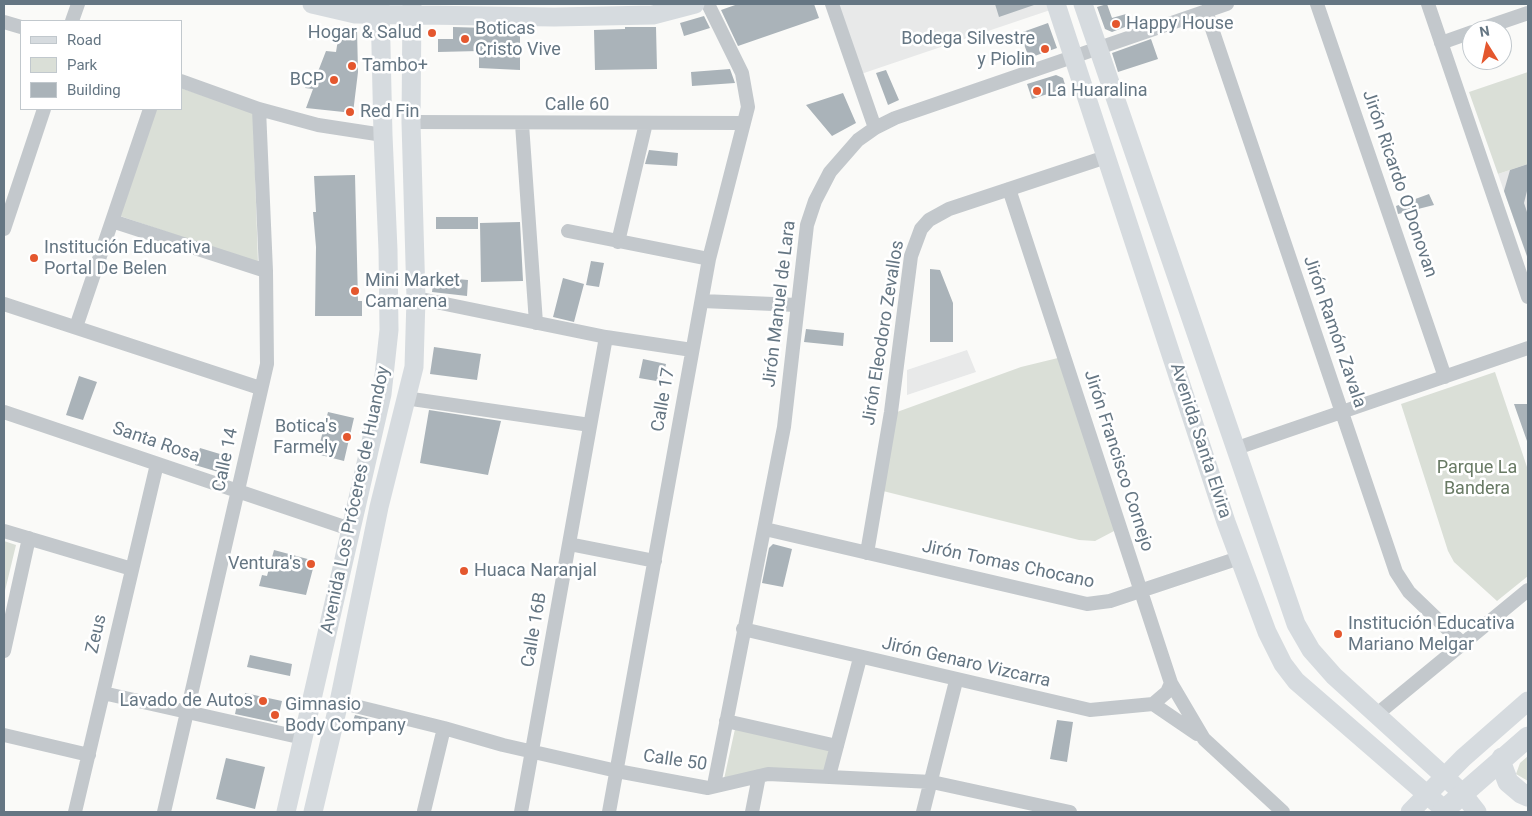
<!DOCTYPE html>
<meta charset="utf-8">
<style>
body{margin:0}
#map{position:relative;width:1532px;height:816px;overflow:hidden;background:#fafaf8;font-family:Roboto,sans-serif}
canvas{display:block}
.frame{position:absolute;inset:0;border:5px solid #657683;pointer-events:none}
.legend{position:absolute;left:20px;top:20px;width:162px;height:90px;box-sizing:border-box;background:#fff;border:1px solid #c1c8cd;margin:0;padding:6px 9px;list-style:none;font-size:15px;color:#657683}
.legend li{display:flex;align-items:center;gap:10px;height:25px}
.legend b{width:25px;border:1px solid #c1c8cd}
.north{position:absolute;left:1462px;top:20px;width:50px;height:50px;box-sizing:border-box;background:#fff;border:1px solid #c1c8cd;border-radius:50%;rotate:350deg;font-size:14px;font-weight:700;line-height:20px;text-align:center;color:#657683}
.north::after{content:'';display:block;margin:auto;width:18px;height:22px;background:#e4572e;clip-path:polygon(50% 0,100% 100%,50% 72%,0 100%)}
</style>
<div id="map">
<canvas width="1532" height="816"></canvas>
<div class="frame"></div>
<ul class="legend">
<li><b style="height:6px;background:#d6dbdf"></b>Road</li>
<li><b style="height:14px;background:#dadfd7"></b>Park</li>
<li><b style="height:14px;background:#aab3b9"></b>Building</li>
</ul>
<div class="north">N</div>
</div>
<script>
const g = document.querySelector('canvas').getContext('2d');
g.lineJoin = 'round';
function fillPath(path, color) {
  g.fillStyle = color;
  g.fill(path, 'evenodd');
}
function toPath(rows) {
  const path = new Path2D();
  for (const r of rows) {
    path.moveTo(r[0], r[1]);
    for (let i = 2; i < r.length; i += 2) path.lineTo(r[i], r[i + 1]);
  }
  return path;
}
function strokePath(path, color, width, dash) {
  g.strokeStyle = color;
  g.lineWidth = width;
  g.lineCap = dash ? 'butt' : 'round';
  g.setLineDash(dash || []);
  g.stroke(path);
}
function drawText(font, color, halo, rows, align = 'center') {
  g.font = font + ' Roboto,sans-serif';
  g.lineWidth = 5;
  g.setLineDash([]);
  g.textBaseline = 'middle';
  g.strokeStyle = halo;
  g.fillStyle = color;
  for (const [text, x, y, turn = 0] of rows) {
    g.save();
    g.translate(x, y);
    g.rotate((+turn || 0) * Math.PI / 180);
    g.textAlign = isNaN(turn) ? turn : align;
    if (halo) g.strokeText(text, 0, 0);
    g.fillText(text, 0, 0);
    g.restore();
  }
}
const built = toPath([
 [838,4,1068,4,861,74],
 [1528,164,1528,260,1498,174],
 [967,350,976,372,907,395,907,370]
]);
const green = toPath([
 [1528,72,1528,164,1498,174,1469,92],
 [181,88,253,113,258,263,120,216,156,109,181,109],
 [1062,357,1116,530,1095,541,1079,540,883,491,897,412,1021,367],
 [1495,372,1528,470,1528,576,1497,601,1454,562,1448,551,1401,404],
 [4,541,16,545,4,595],
 [735,729,829,749,826,770,777,769,724,779],
 [1528,756,1528,781,1516,774,1520,763]
]);
const building = toPath([
 [738,4,814,4,819,18,738,46,721,10],
 [995,4,1033,4,1034,5,999,17],
 [1107,4,1112,18,1126,14,1130,25,1112,32,1105,29,1097,7],
 [704,16,710,28,684,36,680,23],
 [1048,23,1057,48,1029,58,1020,33],
 [340,27,357,29,358,72,353,113,306,108,313,89,305,88,319,69,326,51,336,52],
 [453,27,520,29,520,70,479,68,479,51,438,52,438,39,453,39],
 [625,27,656,27,657,69,595,70,594,30,625,29],
 [1151,39,1158,59,1118,72,1112,53],
 [730,69,735,83,692,86,691,72],
 [886,70,899,100,888,105,876,73],
 [1056,75,1063,78,1066,88,1032,99,1027,84],
 [843,93,856,123,832,136,806,105],
 [649,150,678,153,677,166,645,164],
 [1528,164,1528,187,1524,203,1528,215,1527,256,1504,191,1510,170],
 [355,175,358,301,362,301,362,316,315,316,316,247,313,212,316,212,314,176],
 [1429,194,1434,205,1398,214,1396,206],
 [436,217,478,217,478,229,436,229],
 [520,222,523,281,481,282,480,223],
 [591,261,604,263,599,287,586,285],
 [930,269,940,270,953,303,953,342,930,342],
 [434,277,468,280,467,296,432,292],
 [563,278,584,284,574,322,553,317],
 [806,329,844,333,843,346,804,342],
 [434,347,481,354,477,380,430,374],
 [643,359,666,364,662,382,639,378],
 [79,376,97,382,83,420,66,415],
 [1514,404,1528,404,1528,441,1527,441],
 [429,410,501,421,488,475,420,463],
 [328,412,354,418,344,461,317,454],
 [200,448,230,457,225,474,195,465],
 [773,544,792,549,783,587,762,583,769,548],
 [274,550,315,561,306,595,259,586,262,575,267,576],
 [250,655,292,664,290,676,247,667],
 [245,693,282,701,277,723,235,714,238,700,244,701],
 [355,715,375,720,371,732,351,726],
 [1057,720,1073,722,1067,762,1050,759],
 [226,758,265,767,255,809,216,799]
]);
const street = toPath([
 [832,4,875,128],
 [1317,4,1445,377],
 [1428,4,1528,297],
 [1206,11,1396,572,1409,592,1463,644],
 [72,21,78,4],
 [4,22,21,27],
 [1478,30,1528,13],
 [1441,43,1472,32],
 [181,81,259,109,318,125,383,135],
 [411,122,744,123],
 [522,124,536,323],
 [1009,189,1171,683,1204,739,1283,812],
 [112,221,266,271],
 [4,229,44,109],
 [568,231,709,259],
 [618,242,646,123],
 [416,298,606,337,692,350],
 [702,301,797,305],
 [4,304,260,388],
 [76,327,150,109],
 [405,398,590,425],
 [4,412,353,530],
 [1237,448,1528,348],
 [765,529,1087,604,1110,601,1239,558],
 [4,531,132,569],
 [569,544,655,561],
 [867,553,891,412,911,256,921,229,929,220,949,209,1106,157],
 [743,629,1090,710,1153,704,1167,692,1171,683],
 [4,651,29,538],
 [103,693,303,738],
 [339,702,444,728,503,745,617,771,708,788,768,774,932,782,1070,812],
 [1153,704,1197,734],
 [1376,715,1528,590],
 [726,721,837,746],
 [4,735,89,755],
 [829,776,860,658],
 [714,785,784,427,807,225,815,201,830,172,858,140,875,128,895,118,1227,4],
 [424,811,444,728],
 [75,812,157,464],
 [164,812,267,364,266,271,259,109],
 [521,812,606,337],
 [609,812,709,259,748,107,742,73,708,4],
 [752,812,759,776],
 [923,812,956,681]
]);
const secondary = toPath([
 [312,4,355,14,554,17,653,15,695,4],
 [1056,4,1226,522,1267,632,1283,664,1296,681,1447,812],
 [1083,4,1296,624,1311,650,1334,676,1444,776,1462,793,1477,812],
 [286,812,382,394,389,330,388,250,383,135,380,4],
 [313,812,339,702,379,507,414,367,416,298,411,122,412,4],
 [1410,812,1463,758,1528,701]
]);
const primary = toPath([
 [1502,758,1502,766,1508,782,1521,793,1528,796],
 [1442,812,1528,737]
]);
const markers = [
 [1116,24,5,"#e4572e"],
 [432,33,5,"#e4572e"],
 [465,39,5,"#e4572e"],
 [1045,49,5,"#e4572e"],
 [352,66,5,"#e4572e"],
 [334,80,5,"#e4572e"],
 [1037,91,5,"#e4572e"],
 [350,112,5,"#e4572e"],
 [34,258,5,"#e4572e"],
 [355,291,5,"#e4572e"],
 [347,437,5,"#e4572e"],
 [311,564,5,"#e4572e"],
 [464,571,5,"#e4572e"],
 [1338,634,5,"#e4572e"],
 [263,701,5,"#e4572e"],
 [275,715,5,"#e4572e"]
];
const poiNames = [
 ["Happy House",1126,24],
 ["Boticas",475,29],
 ["Cristo Vive",475,50],
 ["Hogar & Salud",422,33,"right"],
 ["Bodega Silvestre",1035,39,"right"],
 ["y Piolin",1035,60,"right"],
 ["Tambo+",362,66],
 ["BCP",324,80,"right"],
 ["La Huaralina",1047,91],
 ["Red Fin",360,112],
 ["Institución Educativa",44,248],
 ["Portal De Belen",44,269],
 ["Mini Market",365,281],
 ["Camarena",365,302],
 ["Botica's",337,427,"right"],
 ["Farmely",337,448,"right"],
 ["Ventura's",301,564,"right"],
 ["Huaca Naranjal",474,571],
 ["Institución Educativa",1348,624],
 ["Mariano Melgar",1348,645],
 ["Lavado de Autos",253,701,"right"],
 ["Gimnasio",285,705],
 ["Body Company",285,726]
];
const streetNames = [
 ["Calle 60",577,105],
 ["Jirón Ricardo O'Donovan",1399,184,71],
 ["Jirón Manuel de Lara",780,304,-83],
 ["Jirón Ramón Zavala",1334,332,71],
 ["Jirón Eleodoro Zevallos",884,333,-81],
 ["Calle 17",664,400,-80],
 ["Avenida Santa Elvira",1200,441,72],
 ["Santa Rosa",156,443,19],
 ["Calle 14",226,460,-78],
 ["Jirón Francisco Cornejo",1118,461,72],
 ["Avenida Los Próceres de Huandoy",356,500,-78],
 ["Jirón Tomas Chocano",1008,565,12],
 ["Calle 16B",535,630,-80],
 ["Zeus",97,634,-77],
 ["Jirón Genaro Vizcarra",966,663,13],
 ["Calle 50",675,761,8]
];
const parkNames = [
 ["Parque La",1477,468],
 ["Bandera",1477,489]
];
fillPath(built, '#e8e9e9');
fillPath(green, '#dadfd7');
fillPath(building, '#aab3b9');
strokePath(street, '#c3c8cc', 14);
strokePath(secondary, '#d6dbdf', 19);
strokePath(primary, '#d6dbdf', 21);
for (const [x, y, r, color] of markers) {
  const dot = new Path2D();
  dot.arc(x, y, r, 0, 2 * Math.PI);
  g.fillStyle = color;
  g.fill(dot);
  strokePath(dot, '#fff', 2);
}
drawText('18px', '#657683', '#fff', poiNames, 'left');
drawText('18px', '#657683', '#fff', streetNames);
drawText('18px', '#687a64', '#fff', parkNames);
</script>
